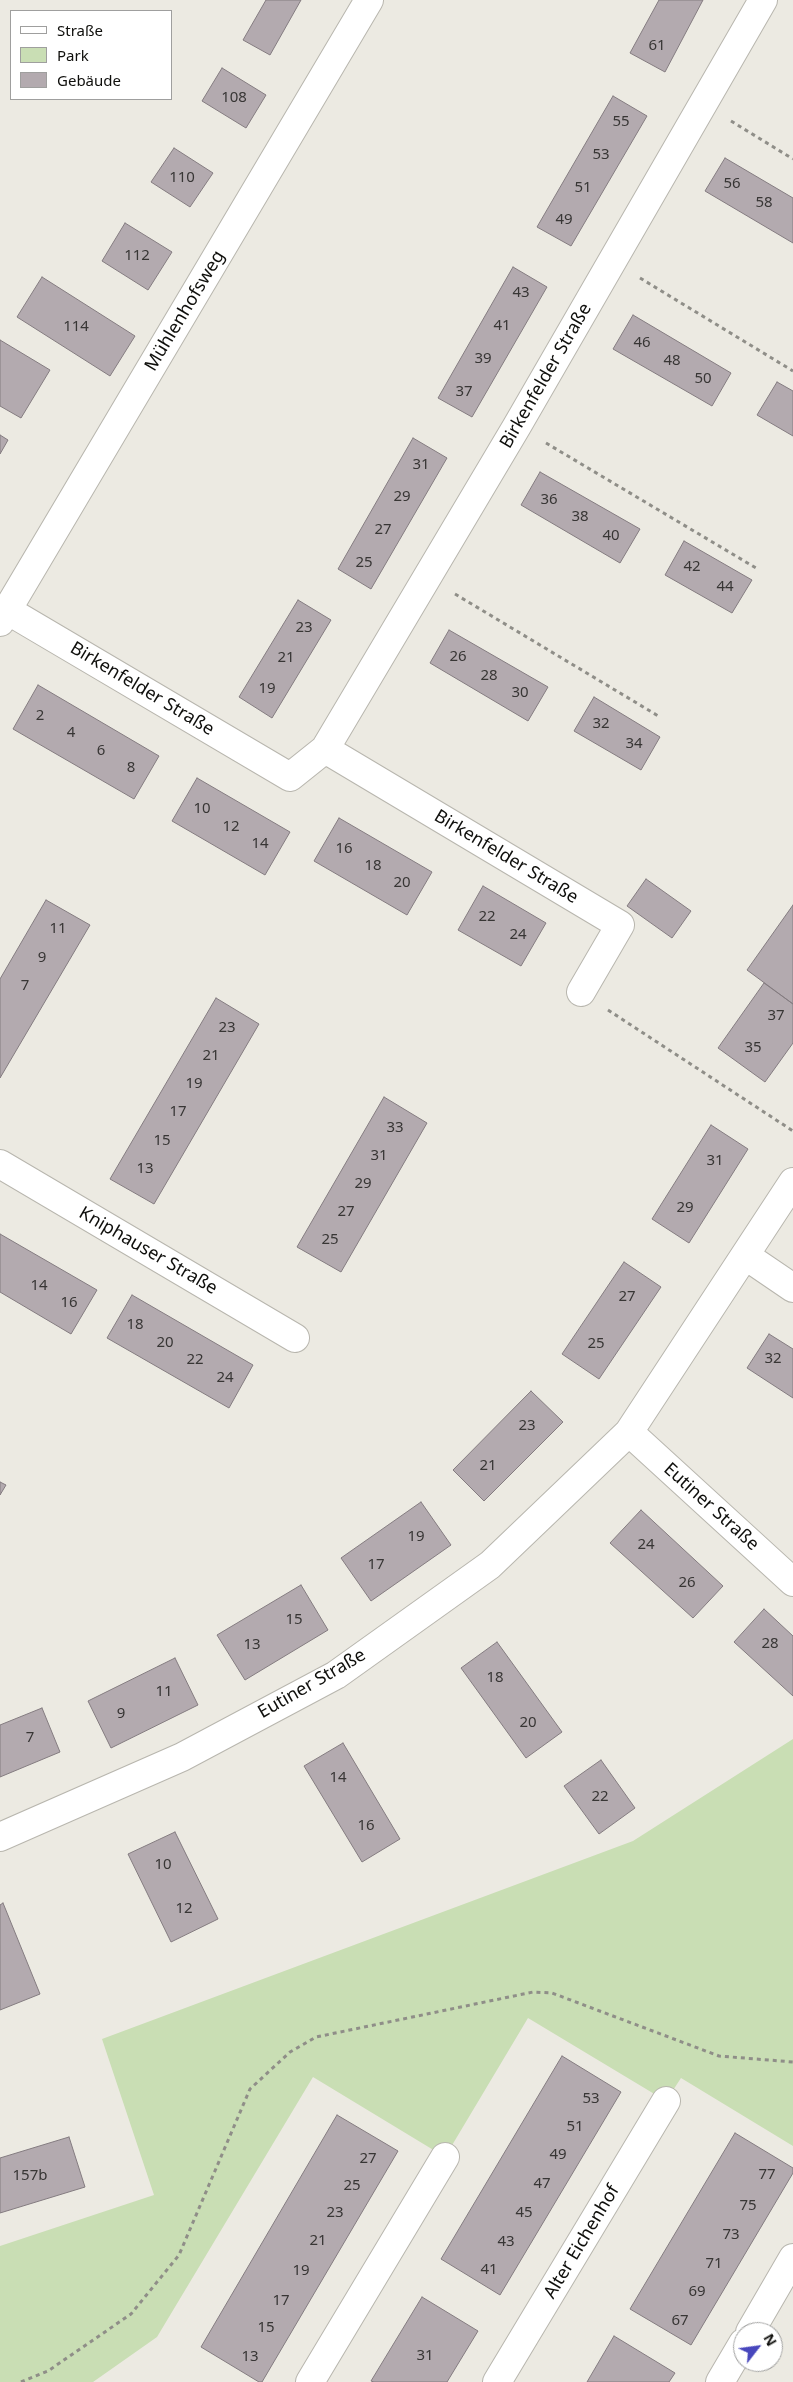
<!DOCTYPE html>
<meta charset="utf-8">
<style>
body{margin:0}
#map{position:relative;width:793px;height:2382px;overflow:hidden;background:#eceae2;font-family:"Noto Sans",sans-serif}
canvas{display:block}
.legend{position:absolute;left:10px;top:10px;width:162px;height:90px;box-sizing:border-box;background:#fff;border:1px solid #9f9f9e;margin:0;padding:6px 9px;list-style:none;font-size:15px;color:#0f0f0c}
.legend li{display:flex;align-items:center;gap:10px;height:25px}
.legend b{width:25px;border:1px solid #9f9f9e}
.north{position:absolute;left:733px;top:2322px;width:50px;height:50px;box-sizing:border-box;background:#fff;border:1px solid #9f9f9e;border-radius:50%;rotate:60deg;font-size:14px;font-weight:700;line-height:20px;text-align:center;color:#0f0f0c}
.north::after{content:'';display:block;margin:auto;width:18px;height:22px;background:#4847bd;clip-path:polygon(50% 0,100% 100%,50% 72%,0 100%)}
</style>
<div id="map">
<canvas width="793" height="2382"></canvas>
<ul class="legend">
<li><b style="height:6px;background:#fff"></b>Straße</li>
<li><b style="height:14px;background:#c9deb4"></b>Park</li>
<li><b style="height:14px;background:#b3aaaf"></b>Gebäude</li>
</ul>
<div class="north">N</div>
</div>
<script>
const g = document.querySelector('canvas').getContext('2d');
g.lineJoin = 'round';
function fillPath(path, color) {
  g.fillStyle = color;
  g.fill(path, 'evenodd');
}
function toPath(rows) {
  const path = new Path2D();
  for (const r of rows) {
    path.moveTo(r[0], r[1]);
    for (let i = 2; i < r.length; i += 2) path.lineTo(r[i], r[i + 1]);
  }
  return path;
}
function strokePath(path, color, width, dash) {
  g.strokeStyle = color;
  g.lineWidth = width;
  g.lineCap = dash ? 'butt' : 'round';
  g.setLineDash(dash || []);
  g.stroke(path);
}
function drawText(font, color, halo, rows, align = 'center') {
  g.font = font + ' "Noto Sans",sans-serif';
  g.lineWidth = 4.5;
  g.setLineDash([]);
  g.textBaseline = 'middle';
  g.strokeStyle = halo;
  g.fillStyle = color;
  for (const [text, x, y, turn = 0] of rows) {
    g.save();
    g.translate(x, y);
    g.rotate((+turn || 0) * Math.PI / 180);
    g.textAlign = isNaN(turn) ? turn : align;
    if (halo) g.strokeText(text, 0, 0);
    g.fillText(text, 0, 0);
    g.restore();
  }
}
const green = toPath([
 [793,1739,793,2146,681,2078,666,2101,528,2018,445,2157,313,2077,157,2337,93,2382,0,2382,0,2246,154,2195,102,2039,633,1841]
]);
const building = toPath([
 [266,0,301,0,270,55,243,40,266,0],
 [659,0,703,0,665,72,630,53,659,0],
 [222,68,266,95,246,128,202,101,222,68],
 [613,96,647,116,571,246,537,227,613,96],
 [174,148,213,173,190,207,151,182,174,148],
 [725,158,793,198,793,243,705,191,725,158],
 [125,223,172,252,148,290,102,261,125,223],
 [513,267,547,287,472,417,438,398,513,267],
 [42,277,135,336,110,376,17,317,42,277],
 [633,315,731,373,712,406,613,349,633,315],
 [0,340,50,370,21,418,0,406,0,340],
 [777,382,793,391,793,436,757,415,777,382],
 [0,435,8,440,0,454,0,435],
 [413,438,447,458,371,589,338,569,413,438],
 [540,472,640,529,620,563,521,505,540,472],
 [684,541,752,580,732,613,665,575,684,541],
 [298,600,331,620,272,718,239,697,298,600],
 [449,630,548,687,528,721,430,663,449,630],
 [38,685,159,756,134,799,13,729,38,685],
 [594,697,660,737,641,770,574,731,594,697],
 [197,778,290,832,265,875,172,821,197,778],
 [339,818,432,872,407,915,314,861,339,818],
 [646,879,691,911,672,938,627,906,646,879],
 [483,886,546,923,521,966,458,930,483,886],
 [46,900,90,925,0,1078,0,979,46,900],
 [793,905,793,1004,747,970,793,905],
 [764,983,793,1004,793,1043,765,1082,718,1048,764,983],
 [216,998,259,1024,154,1204,110,1179,216,998],
 [384,1097,427,1123,341,1272,297,1247,384,1097],
 [711,1125,748,1149,689,1243,652,1219,711,1125],
 [0,1234,97,1290,71,1334,0,1292,0,1234],
 [624,1262,661,1287,599,1379,562,1354,624,1262],
 [132,1295,253,1365,229,1408,107,1338,132,1295],
 [769,1334,793,1349,793,1398,747,1368,769,1334],
 [531,1391,563,1422,484,1501,453,1470,531,1391],
 [0,1482,6,1485,0,1495,0,1482],
 [421,1502,451,1545,371,1601,341,1558,421,1502],
 [641,1510,723,1586,693,1618,610,1543,641,1510],
 [301,1585,328,1630,245,1680,217,1635,301,1585],
 [764,1609,793,1636,793,1696,734,1642,764,1609],
 [497,1642,562,1732,526,1758,461,1668,497,1642],
 [175,1658,198,1705,111,1748,88,1701,175,1658],
 [42,1708,60,1752,0,1777,0,1725,42,1708],
 [343,1743,400,1839,362,1862,304,1766,343,1743],
 [601,1760,635,1808,599,1834,564,1786,601,1760],
 [175,1832,218,1919,171,1942,128,1854,175,1832],
 [3,1903,40,1994,0,2010,0,1905,3,1903],
 [562,2056,621,2092,500,2295,441,2259,562,2056],
 [337,2115,398,2151,262,2382,259,2382,201,2347,337,2115],
 [735,2133,793,2168,793,2173,691,2345,630,2309,735,2133],
 [69,2137,85,2187,0,2213,0,2158,69,2137],
 [422,2297,478,2331,447,2382,374,2382,371,2381,422,2297],
 [614,2336,675,2373,669,2382,587,2382,614,2336]
]);
const path = toPath([
 [731,121,793,159],
 [640,278,793,371],
 [546,443,756,568],
 [455,594,660,717],
 [608,1010,793,1131],
 [21,2382,48,2371,131,2314,179,2255,250,2089,290,2052,316,2037,533,1992,552,1993,719,2056,793,2062]
]);
const street = toPath([
 [7,610,290,777,325,749,517,426,763,0],
 [0,622,369,0],
 [325,749,620,925,581,992],
 [0,1164,295,1338],
 [746,1256,793,1288],
 [629,1432,793,1582],
 [0,1837,182,1757,336,1675,490,1565,629,1432,793,1182],
 [750,2332,793,2258],
 [310,2382,445,2157],
 [497,2382,666,2101],
 [720,2382,743,2343]
]);
const numberNames = [
 ["61",657,46],
 ["108",234,98],
 ["55",621,122],
 ["53",601,155],
 ["110",182,178],
 ["56",732,184],
 ["51",583,188],
 ["58",764,203],
 ["49",564,220],
 ["112",137,256],
 ["43",521,293],
 ["41",502,326],
 ["114",76,327],
 ["46",642,343],
 ["39",483,359],
 ["48",672,361],
 ["50",703,379],
 ["37",464,392],
 ["31",421,465],
 ["29",402,497],
 ["36",549,500],
 ["38",580,517],
 ["27",383,530],
 ["40",611,536],
 ["25",364,563],
 ["42",692,567],
 ["44",725,587],
 ["23",304,628],
 ["26",458,657],
 ["21",286,658],
 ["28",489,676],
 ["19",267,689],
 ["30",520,693],
 ["2",40,716],
 ["32",601,724],
 ["4",71,733],
 ["34",634,744],
 ["6",101,751],
 ["8",131,768],
 ["10",202,809],
 ["12",231,827],
 ["14",260,844],
 ["16",344,849],
 ["18",373,866],
 ["20",402,883],
 ["22",487,917],
 ["11",58,929],
 ["24",518,935],
 ["9",42,958],
 ["7",25,986],
 ["37",776,1016],
 ["23",227,1028],
 ["35",753,1048],
 ["21",211,1056],
 ["19",194,1084],
 ["17",178,1112],
 ["33",395,1128],
 ["15",162,1141],
 ["31",379,1156],
 ["31",715,1161],
 ["13",145,1169],
 ["29",363,1184],
 ["29",685,1208],
 ["27",346,1212],
 ["25",330,1240],
 ["14",39,1286],
 ["27",627,1297],
 ["16",69,1303],
 ["18",135,1325],
 ["20",165,1343],
 ["25",596,1344],
 ["32",773,1359],
 ["22",195,1360],
 ["24",225,1378],
 ["23",527,1426],
 ["21",488,1466],
 ["19",416,1537],
 ["24",646,1545],
 ["17",376,1565],
 ["26",687,1583],
 ["15",294,1620],
 ["28",770,1644],
 ["13",252,1645],
 ["18",495,1678],
 ["11",164,1692],
 ["9",121,1714],
 ["20",528,1723],
 ["7",30,1738],
 ["14",338,1778],
 ["22",600,1797],
 ["16",366,1826],
 ["10",163,1865],
 ["12",184,1909],
 ["53",591,2099],
 ["51",575,2127],
 ["49",558,2155],
 ["27",368,2159],
 ["77",767,2175],
 ["157b",30,2176],
 ["47",542,2184],
 ["25",352,2186],
 ["75",748,2206],
 ["23",335,2213],
 ["45",524,2213],
 ["73",731,2235],
 ["21",318,2241],
 ["43",506,2242],
 ["71",714,2264],
 ["41",489,2270],
 ["19",301,2271],
 ["69",697,2292],
 ["17",281,2301],
 ["67",680,2321],
 ["15",266,2328],
 ["31",425,2356],
 ["13",250,2357]
];
const streetNames = [
 ["Mühlenhofsweg",185,311,-59],
 ["Birkenfelder Straße",546,376,-60],
 ["Birkenfelder Straße",142,689,31],
 ["Birkenfelder Straße",506,857,31],
 ["Kniphauser Straße",148,1251,30],
 ["Eutiner Straße",711,1507,42],
 ["Eutiner Straße",312,1684,-30],
 ["Alter Eichenhof",582,2242,-59]
];
fillPath(green, '#c9deb4');
fillPath(building, '#b3aaaf');
strokePath(building, '#847c80', 1);
strokePath(street, '#b8b6ae', 30);
strokePath(path, '#8f8e88', 3, [4, 4]);
strokePath(street, '#fff', 28);
drawText('15px', '#383635', null, numberNames);
drawText('18px', '#0f0f0c', '#fff', streetNames);
</script>
